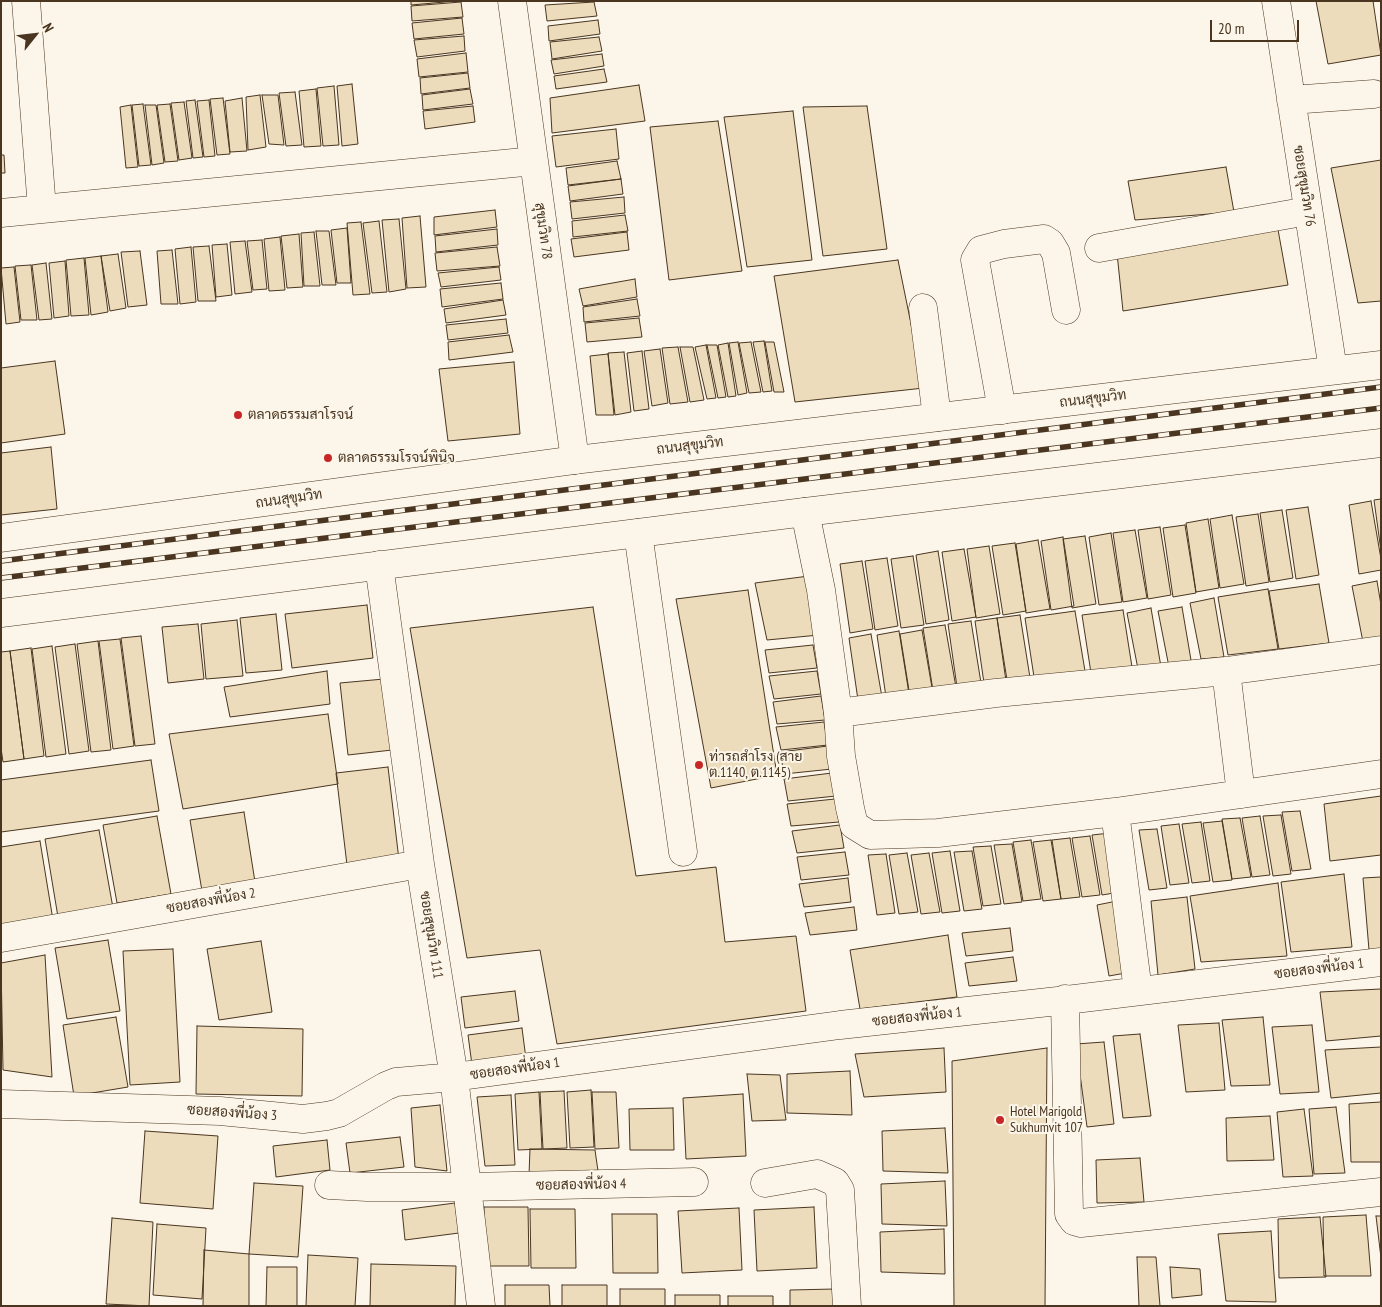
<!DOCTYPE html>
<meta charset="utf-8">
<style>
body{margin:0}
#map{position:relative;width:1382px;height:1307px;overflow:hidden;background:#fbf6e9;font-family:"PT Sans Narrow",sans-serif}
canvas{display:block}
.frame{position:absolute;inset:0;border:2px solid #4a3520;pointer-events:none}
.north{position:absolute;left:10px;top:10px;width:50px;height:50px;-webkit-text-stroke:4px #fbf6e9;paint-order:stroke;rotate:61deg;font-size:14px;font-weight:700;line-height:20px;text-align:center;color:#4a3520}
.north::after{content:'';display:block;margin:auto;width:18px;height:22px;background:#4a3520;clip-path:polygon(50% 0,100% 100%,50% 72%,0 100%)}
.scale{position:absolute;left:1210px;top:20px;width:89px;height:22px;box-sizing:border-box;border:2px solid #4a3520;border-top:0;padding-left:6px;font-size:15px;line-height:18px;white-space:nowrap;color:#4a3520;-webkit-text-stroke:4px #fbf6e9;paint-order:stroke}
</style>
<div id="map">
<canvas width="1382" height="1307"></canvas>
<div class="frame"></div>
<div class="north">N</div>
<div class="scale">20 m</div>
</div>
<script>
const g = document.querySelector('canvas').getContext('2d');
g.lineJoin = 'round';
function fillPath(path, color) {
  g.fillStyle = color;
  g.fill(path, 'evenodd');
}
function toPath(rows) {
  const path = new Path2D();
  for (const r of rows) {
    path.moveTo(r[0], r[1]);
    for (let i = 2; i < r.length; i += 2) path.lineTo(r[i], r[i + 1]);
  }
  return path;
}
function strokePath(path, color, width, dash) {
  g.strokeStyle = color;
  g.lineWidth = width;
  g.lineCap = dash ? 'butt' : 'round';
  g.setLineDash(dash || []);
  g.stroke(path);
}
function drawText(font, color, halo, rows, align = 'center') {
  g.font = font + ' "PT Sans Narrow",Sarabun,sans-serif';
  g.lineWidth = 4;
  g.setLineDash([]);
  g.textBaseline = 'middle';
  g.strokeStyle = halo;
  g.fillStyle = color;
  for (const [text, x, y, turn = 0] of rows) {
    g.save();
    g.translate(x, y);
    g.rotate((+turn || 0) * Math.PI / 180);
    g.textAlign = isNaN(turn) ? turn : align;
    if (halo) g.strokeText(text, 0, 0);
    g.fillText(text, 0, 0);
    g.restore();
  }
}
const building = toPath([
 [411,1,456,1,411,5,411,1],
 [1316,1,1373,1,1381,55,1328,64,1316,1],
 [461,2,463,17,412,21,411,6,461,2],
 [594,2,597,16,547,21,545,5,594,2],
 [462,18,464,34,414,39,412,23,462,18],
 [598,20,600,34,549,41,548,26,598,20],
 [464,36,465,51,417,57,414,40,464,36],
 [599,37,602,51,552,59,550,42,599,37],
 [466,53,468,72,419,77,417,59,466,53],
 [602,54,604,66,554,74,551,60,602,54],
 [604,69,607,82,556,89,554,76,604,69],
 [468,73,470,88,421,94,420,78,468,73],
 [352,84,358,144,342,146,337,86,352,84],
 [639,85,645,121,552,133,550,98,639,85],
 [334,86,339,145,323,146,317,88,334,86],
 [316,89,321,146,304,147,299,91,316,89],
 [470,89,473,104,423,110,422,95,470,89],
 [295,92,302,145,286,146,279,93,295,92],
 [260,95,266,147,248,150,246,97,260,95],
 [262,95,278,95,284,145,269,144,262,95],
 [223,98,230,154,217,155,210,99,223,98],
 [242,98,247,151,230,152,225,101,242,98],
 [195,100,203,157,193,158,186,101,195,100],
 [209,100,215,156,204,157,197,101,209,100],
 [184,102,192,158,179,160,171,103,184,102],
 [143,104,151,165,139,166,132,105,143,104],
 [170,104,178,161,165,162,157,105,170,104],
 [131,105,138,167,126,168,120,107,131,105],
 [145,105,156,105,164,163,152,165,145,105],
 [473,106,475,122,425,129,423,111,473,106],
 [867,106,887,249,823,256,803,107,867,106],
 [793,111,812,260,747,267,724,117,793,111],
 [718,121,742,271,669,280,650,127,718,121],
 [616,129,619,159,556,167,552,136,616,129],
 [1,155,4,155,5,173,1,173,1,155],
 [1381,160,1381,301,1358,303,1331,168,1381,160],
 [617,161,621,179,568,185,566,168,617,161],
 [1226,167,1234,212,1135,220,1128,181,1226,167],
 [621,179,623,194,570,201,568,186,621,179],
 [624,197,625,213,572,219,570,202,624,197],
 [495,210,497,227,434,235,434,217,495,210],
 [625,215,628,231,573,237,572,221,625,215],
 [420,216,426,287,407,288,402,218,420,216],
 [399,219,406,289,389,292,382,220,399,219],
 [379,221,387,292,372,293,363,223,379,221],
 [361,222,370,294,353,295,347,223,361,222],
 [1277,224,1288,285,1123,311,1117,253,1277,224],
 [347,228,351,283,337,283,331,230,347,228],
 [497,229,498,245,436,252,435,236,497,229],
 [316,231,329,231,336,285,322,285,316,231],
 [314,232,320,286,304,286,301,233,314,232],
 [627,232,629,250,574,257,571,239,627,232],
 [299,234,303,287,287,288,281,236,299,234],
 [280,237,285,290,269,291,264,239,280,237],
 [262,240,267,289,253,290,247,241,262,240],
 [245,241,252,292,235,294,230,242,245,241],
 [227,244,232,295,216,297,212,245,227,244],
 [209,246,216,301,198,301,193,247,209,246],
 [191,247,196,302,180,304,175,249,191,247],
 [497,247,500,266,437,271,435,253,497,247],
 [172,250,178,304,161,304,157,251,172,250],
 [140,251,147,305,128,307,121,252,140,251],
 [118,254,126,308,110,311,101,256,118,254],
 [101,256,108,312,91,315,85,258,101,256],
 [84,258,89,315,71,316,66,260,84,258],
 [898,260,924,388,795,402,774,276,898,260],
 [65,261,69,316,54,318,49,263,65,261],
 [46,263,52,319,39,320,32,265,46,263],
 [31,265,37,320,21,320,15,266,31,265],
 [14,267,20,322,6,324,1,268,14,267],
 [499,267,501,280,441,287,438,273,499,267],
 [635,279,637,297,583,306,579,289,635,279],
 [501,283,503,299,442,307,440,289,501,283],
 [637,299,640,316,584,322,583,307,637,299],
 [503,300,506,315,446,323,444,309,503,300],
 [639,318,642,337,587,342,585,323,639,318],
 [506,319,508,333,448,340,446,325,506,319],
 [509,335,513,352,449,360,448,342,509,335],
 [764,341,772,391,763,392,753,342,764,341],
 [738,342,747,393,738,395,729,343,738,342],
 [751,342,761,392,749,393,739,343,751,342],
 [765,342,774,342,784,392,774,392,765,342],
 [728,343,736,396,728,397,718,345,728,343],
 [706,345,716,398,707,399,695,347,706,345],
 [707,345,717,345,726,397,718,398,707,345],
 [678,347,688,402,670,404,662,348,678,347],
 [680,347,693,347,704,400,690,402,680,347],
 [660,349,668,403,652,406,644,351,660,349],
 [642,351,649,409,634,411,627,353,642,351],
 [624,352,631,412,615,415,608,353,624,352],
 [608,354,614,415,596,415,590,356,608,354],
 [55,361,65,434,1,443,1,368,55,361],
 [514,362,520,434,448,441,439,369,514,362],
 [51,447,57,509,1,515,1,453,51,447],
 [1381,499,1381,551,1374,500,1381,499],
 [1371,501,1381,559,1381,570,1359,574,1349,505,1371,501],
 [1308,507,1319,575,1296,579,1286,510,1308,507],
 [1282,510,1293,578,1270,582,1260,513,1282,510],
 [1258,514,1269,582,1246,586,1236,517,1258,514],
 [1232,515,1244,584,1220,588,1210,519,1232,515],
 [1208,519,1219,588,1196,592,1186,523,1208,519],
 [1185,525,1196,593,1173,597,1163,528,1185,525],
 [1160,527,1171,595,1148,599,1138,530,1160,527],
 [1135,530,1147,598,1123,602,1113,533,1135,530],
 [1111,533,1122,602,1099,605,1089,537,1111,533],
 [1085,536,1096,604,1072,608,1063,539,1085,536],
 [1063,537,1074,606,1051,610,1041,541,1063,537],
 [1038,540,1050,609,1026,613,1016,544,1038,540],
 [1015,543,1026,611,1003,615,992,546,1015,543],
 [989,546,1000,614,976,618,967,549,989,546],
 [964,549,976,617,952,621,942,552,964,549],
 [938,551,949,620,926,624,916,555,938,551],
 [913,556,924,625,901,628,891,559,913,556],
 [887,558,898,626,875,630,865,561,887,558],
 [862,561,873,629,850,633,840,564,862,561],
 [809,576,819,635,767,640,755,583,809,576],
 [1377,581,1381,605,1381,641,1363,642,1352,586,1377,581],
 [1319,584,1329,643,1279,649,1269,591,1319,584],
 [1268,589,1278,649,1228,655,1218,597,1268,589],
 [748,590,777,775,711,788,676,599,748,590],
 [1214,598,1224,657,1201,659,1190,603,1214,598],
 [367,605,373,658,292,668,285,614,367,605],
 [593,607,636,876,716,867,725,942,796,936,806,1011,557,1044,540,950,467,958,410,628,593,607],
 [1182,607,1192,666,1169,667,1158,611,1182,607],
 [1151,608,1161,667,1138,669,1127,613,1151,608],
 [1123,610,1132,667,1091,673,1082,615,1123,610],
 [1075,611,1085,671,1034,677,1025,618,1075,611],
 [276,614,282,670,246,673,240,618,276,614],
 [1020,615,1031,684,1007,688,997,618,1020,615],
 [997,618,1008,686,985,690,975,621,997,618],
 [237,620,243,676,206,679,201,624,237,620],
 [971,621,982,689,958,694,948,624,971,621],
 [198,624,204,679,168,683,162,627,198,624],
 [945,625,957,693,934,697,923,628,945,625],
 [922,630,934,699,911,703,900,634,922,630],
 [899,631,910,700,887,704,877,635,899,631],
 [871,634,883,703,859,707,849,638,871,634],
 [141,636,155,744,135,746,121,638,141,636],
 [120,639,134,746,113,749,99,641,120,639],
 [98,641,111,750,91,752,77,644,98,641],
 [75,644,89,751,69,754,55,647,75,644],
 [813,645,817,668,769,673,765,650,813,645],
 [52,646,66,754,46,757,32,649,52,646],
 [31,648,44,756,24,759,10,651,31,648],
 [10,651,24,759,3,762,1,748,1,652,10,651],
 [327,671,330,704,230,717,224,687,327,671],
 [817,671,821,694,774,699,769,676,817,671],
 [384,679,392,750,348,755,340,683,384,679],
 [821,696,825,720,777,724,773,702,821,696],
 [328,714,338,784,183,809,169,734,328,714],
 [824,722,828,745,781,750,776,727,824,722],
 [828,746,832,769,784,774,780,752,828,746],
 [151,760,159,811,1,832,1,780,151,760],
 [388,767,399,860,347,865,336,773,388,767],
 [832,773,836,796,788,801,784,779,832,773],
 [1381,796,1381,855,1330,861,1324,804,1381,796],
 [835,799,839,822,791,826,787,804,835,799],
 [1300,811,1311,869,1292,871,1282,812,1300,811],
 [244,812,255,882,202,891,190,820,244,812],
 [1281,815,1291,874,1273,876,1263,816,1281,815],
 [157,816,171,894,117,903,103,825,157,816],
 [1260,816,1270,875,1252,877,1242,818,1260,816],
 [1240,818,1251,877,1232,879,1222,819,1240,818],
 [1222,821,1232,880,1213,882,1203,823,1222,821],
 [1201,822,1210,881,1192,883,1182,824,1201,822],
 [1179,824,1189,883,1170,885,1161,826,1179,824],
 [840,825,844,848,797,853,792,831,840,825],
 [1157,829,1167,888,1149,890,1139,830,1157,829],
 [99,830,113,908,58,917,45,839,99,830],
 [1110,833,1120,892,1102,895,1092,835,1110,833],
 [1090,836,1100,895,1082,897,1072,838,1090,836],
 [1070,838,1080,897,1061,899,1052,840,1070,838],
 [1031,840,1041,899,1023,901,1013,842,1031,840],
 [1051,840,1061,899,1043,901,1033,842,1051,840],
 [40,841,53,920,1,928,1,847,40,841],
 [1012,844,1022,902,1004,904,994,845,1012,844],
 [991,846,1001,904,983,906,973,847,991,846],
 [950,851,960,911,942,913,932,853,950,851],
 [972,851,982,909,964,911,954,852,972,851],
 [845,852,849,875,801,880,797,857,845,852],
 [907,853,918,912,899,914,889,855,907,853],
 [929,853,940,912,921,914,911,855,929,853],
 [886,854,895,913,877,915,868,855,886,854],
 [1344,874,1352,947,1291,952,1281,882,1344,874],
 [1381,877,1381,950,1369,950,1363,878,1381,877],
 [848,878,851,902,804,907,799,884,848,878],
 [1278,883,1287,956,1201,962,1190,896,1278,883],
 [1187,897,1195,969,1158,975,1151,901,1187,897],
 [1132,898,1142,970,1109,976,1097,905,1132,898],
 [854,907,857,930,810,935,805,913,854,907],
 [1010,928,1013,951,966,956,962,933,1010,928],
 [948,935,957,997,860,1009,850,950,948,935],
 [108,940,120,1011,67,1019,55,948,108,940],
 [261,941,272,1012,219,1020,207,949,261,941],
 [173,949,180,1082,130,1085,123,951,173,949],
 [45,955,52,1077,3,1070,1,963,45,955],
 [1013,957,1017,981,969,986,965,963,1013,957],
 [1381,989,1381,1036,1326,1041,1320,992,1381,989],
 [515,991,519,1021,465,1028,461,997,515,991],
 [116,1017,128,1087,74,1096,63,1025,116,1017],
 [1263,1017,1270,1085,1231,1086,1222,1020,1263,1017],
 [1219,1023,1225,1090,1186,1092,1178,1025,1219,1023],
 [1312,1025,1319,1092,1280,1094,1272,1027,1312,1025],
 [197,1026,303,1029,302,1096,196,1094,197,1026],
 [522,1028,526,1059,472,1065,468,1035,522,1028],
 [1140,1034,1151,1116,1123,1118,1113,1036,1140,1034],
 [1104,1042,1114,1124,1087,1127,1076,1044,1104,1042],
 [1381,1047,1381,1093,1331,1098,1325,1050,1381,1047],
 [944,1048,946,1092,864,1097,855,1054,944,1048],
 [1047,1048,1045,1306,954,1306,952,1061,1047,1048],
 [850,1071,852,1115,787,1113,787,1074,850,1071],
 [747,1074,780,1075,786,1120,752,1121,747,1074],
 [591,1090,594,1147,570,1148,567,1092,591,1090],
 [564,1091,567,1148,543,1149,540,1092,564,1091],
 [539,1092,542,1149,518,1150,515,1094,539,1092],
 [592,1092,616,1092,619,1148,595,1149,592,1092],
 [743,1094,746,1156,686,1159,683,1098,743,1094],
 [511,1095,515,1165,485,1166,477,1097,511,1095],
 [1381,1102,1381,1162,1351,1162,1349,1104,1381,1102],
 [440,1105,447,1171,415,1167,411,1108,440,1105],
 [1336,1107,1345,1173,1314,1174,1309,1109,1336,1107],
 [673,1108,674,1150,630,1150,629,1109,673,1108],
 [1304,1109,1313,1176,1283,1177,1277,1112,1304,1109],
 [1270,1116,1274,1160,1227,1161,1226,1118,1270,1116],
 [945,1128,948,1173,883,1171,882,1131,945,1128],
 [145,1131,218,1136,213,1209,140,1203,145,1131],
 [400,1137,404,1167,350,1173,346,1143,400,1137],
 [327,1140,330,1170,276,1177,273,1146,327,1140],
 [530,1149,595,1150,599,1178,529,1175,530,1149],
 [1140,1158,1144,1202,1097,1203,1096,1160,1140,1158],
 [945,1181,947,1226,882,1224,881,1184,945,1181],
 [254,1183,303,1186,298,1257,249,1254,254,1183],
 [455,1203,459,1233,405,1240,402,1210,455,1203],
 [484,1207,528,1207,529,1266,484,1266,484,1207],
 [814,1207,817,1268,757,1271,754,1210,814,1207],
 [739,1208,742,1270,682,1273,678,1211,739,1208],
 [530,1209,575,1209,576,1268,531,1268,530,1209],
 [612,1214,657,1214,658,1273,613,1273,612,1214],
 [1366,1215,1371,1276,1324,1276,1323,1217,1366,1215],
 [1376,1216,1381,1216,1381,1258,1376,1216],
 [1320,1217,1326,1277,1279,1278,1278,1219,1320,1217],
 [112,1218,153,1222,149,1306,106,1304,112,1218],
 [157,1224,206,1228,202,1299,153,1295,157,1224],
 [944,1229,945,1274,881,1272,880,1232,944,1229],
 [1271,1231,1276,1302,1226,1301,1218,1234,1271,1231],
 [204,1250,249,1254,249,1306,203,1306,204,1250],
 [308,1255,358,1258,355,1306,306,1306,308,1255],
 [1137,1257,1156,1257,1160,1306,1139,1306,1137,1257],
 [371,1264,456,1266,455,1306,370,1306,371,1264],
 [267,1267,297,1267,297,1306,266,1306,267,1267],
 [1170,1267,1200,1269,1202,1295,1172,1298,1170,1267],
 [505,1285,549,1285,550,1306,505,1306,505,1285],
 [562,1285,607,1285,607,1306,562,1306,562,1285],
 [620,1289,665,1289,665,1306,620,1306,620,1289],
 [835,1289,835,1306,790,1306,790,1290,835,1289],
 [675,1295,720,1295,720,1306,675,1306,675,1295],
 [728,1296,773,1296,773,1306,728,1306,728,1296]
]);
const minor = toPath([
 [26,1,42,209],
 [512,1,575,460],
 [1276,1,1333,370],
 [1291,100,1374,94],
 [1,213,534,161],
 [1099,248,1308,211],
 [923,308,937,417],
 [1002,410,975,260,981,250,1004,244,1044,239,1050,243,1056,253,1066,310],
 [805,512,821,590,838,713,841,756,850,808,854,825,870,835,938,833,1115,812,1381,774],
 [638,533,683,852],
 [379,565,420,864,454,1077,481,1306],
 [1226,671,1241,794],
 [838,713,996,693,1226,671,1381,650],
 [1115,812,1138,991],
 [1,938,420,864],
 [1065,999,1069,1214,1074,1221,1081,1223,1381,1192],
 [1,1104,220,1111,303,1119,327,1116,339,1113,386,1086,396,1082,454,1077,840,1025,1058,1001,1381,962],
 [765,1183,817,1174,835,1182,840,1190,847,1306],
 [329,1185,367,1187,468,1187,694,1182]
]);
const highway = toPath([
 [1,538,575,460,1381,365],
 [1,613,805,512,1381,443]
]);
const rail = toPath([
 [1,561,1381,387],
 [1,578,1381,408]
]);
const markers = [
 [238,415,5,"#c62828"],
 [328,458,5,"#c62828"],
 [699,765,5,"#c62828"],
 [1000,1120,5,"#c62828"]
];
const streetNames = [
 ["ซอยสุขุมวิท 76",1304,186,81],
 ["สุขุมวิท 78",543,231,82],
 ["ถนนสุขุมวิท",1093,399,-7],
 ["ถนนสุขุมวิท",690,446,-7],
 ["ถนนสุขุมวิท",289,499,-8],
 ["ซอยสองพี่น้อง 2",211,901,-10],
 ["ซอยสุขุมวิท 111",431,935,81],
 ["ซอยสองพี่น้อง 1",1319,969,-7],
 ["ซอยสองพี่น้อง 1",917,1017,-6],
 ["ซอยสองพี่น้อง 1",515,1069,-8],
 ["ซอยสองพี่น้อง 3",232,1113,4],
 ["ซอยสองพี่น้อง 4",581,1185,-1]
];
const poiNames = [
 ["ตลาดธรรมสาโรจน์",248,415],
 ["ตลาดธรรมโรจน์พินิจ",338,458],
 ["ท่ารถสำโรง (สาย",709,757],
 ["ต.1140, ต.1145)",709,773],
 ["Hotel Marigold",1010,1112],
 ["Sukhumvit 107",1010,1128]
];
fillPath(building, '#ecdcbc');
strokePath(building, '#4a3520', 1);
strokePath(minor, '#4a3520', 29);
strokePath(highway, '#4a3520', 29);
strokePath(minor, '#fbf6e9', 28);
strokePath(highway, '#fbf6e9', 28);
strokePath(rail, '#4a3520', 5.5);
strokePath(rail, '#fbf6e9', 4, [11]);
for (const [x, y, r, color] of markers) {
  const dot = new Path2D();
  dot.arc(x, y, r, 0, 2 * Math.PI);
  g.fillStyle = color;
  g.fill(dot);
  strokePath(dot, '#fbf6e9', 2);
}
drawText('14px', '#4a3520', '#fbf6e9', streetNames);
drawText('14px', '#4a3520', '#fbf6e9', poiNames, 'left');
</script>
